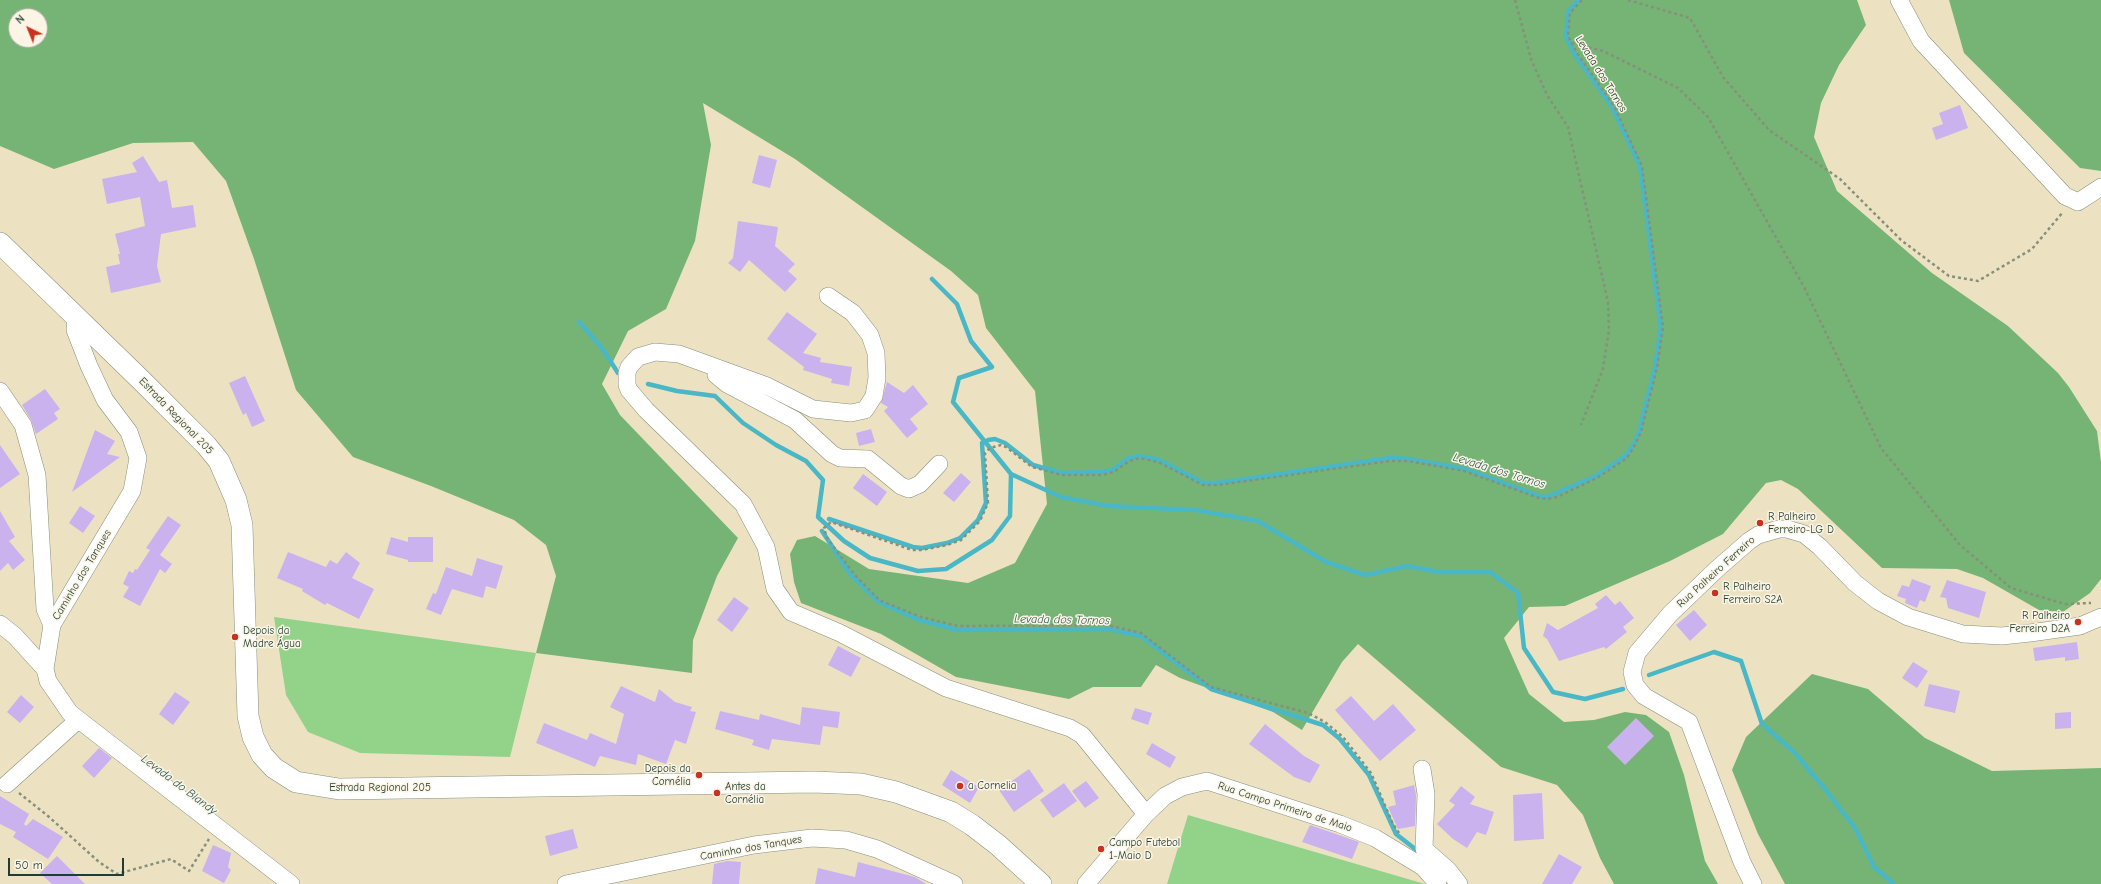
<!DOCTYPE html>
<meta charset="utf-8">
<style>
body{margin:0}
#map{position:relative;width:2101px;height:884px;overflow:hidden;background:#ece2c2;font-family:"Comic Neue",sans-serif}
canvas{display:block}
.north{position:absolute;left:8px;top:8px;width:40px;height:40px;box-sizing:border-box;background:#fcf5e5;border:1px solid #a4ab9e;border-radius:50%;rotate:317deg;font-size:11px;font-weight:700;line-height:16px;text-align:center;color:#1f3d34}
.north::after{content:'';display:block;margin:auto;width:14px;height:18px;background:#c8321e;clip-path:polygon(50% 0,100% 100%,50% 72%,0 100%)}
.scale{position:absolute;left:8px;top:858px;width:116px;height:18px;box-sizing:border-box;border:2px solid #1f3d34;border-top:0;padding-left:5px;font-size:12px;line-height:14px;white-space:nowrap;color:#1f3d34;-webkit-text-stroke:3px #fcf5e5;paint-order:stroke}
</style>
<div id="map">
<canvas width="2101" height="884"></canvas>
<div class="north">N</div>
<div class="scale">50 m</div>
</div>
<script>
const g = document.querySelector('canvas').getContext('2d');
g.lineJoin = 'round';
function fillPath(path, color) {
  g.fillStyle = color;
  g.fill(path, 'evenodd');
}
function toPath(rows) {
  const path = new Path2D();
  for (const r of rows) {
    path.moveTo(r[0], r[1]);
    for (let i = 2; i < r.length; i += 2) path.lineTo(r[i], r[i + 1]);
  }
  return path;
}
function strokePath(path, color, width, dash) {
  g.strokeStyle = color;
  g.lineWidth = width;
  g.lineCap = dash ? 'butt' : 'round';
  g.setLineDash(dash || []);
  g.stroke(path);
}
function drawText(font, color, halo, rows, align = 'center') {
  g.font = font + ' "Comic Neue",sans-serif';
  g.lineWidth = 3;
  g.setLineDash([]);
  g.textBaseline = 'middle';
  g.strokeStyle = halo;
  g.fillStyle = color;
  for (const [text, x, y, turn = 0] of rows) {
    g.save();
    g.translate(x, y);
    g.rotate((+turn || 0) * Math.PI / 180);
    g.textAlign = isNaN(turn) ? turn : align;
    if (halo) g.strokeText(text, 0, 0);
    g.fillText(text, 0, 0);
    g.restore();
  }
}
const green = toPath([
 [274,617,536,653,510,757,360,753,308,732,286,695],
 [1188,815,1425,884,1167,884]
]);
const forest = toPath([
 [0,0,1857,0,1866,25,1839,65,1821,103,1814,137,1837,191,1932,273,2008,326,2058,373,2069,387,2097,431,2101,462,2101,579,2090,593,2063,612,2039,610,1983,578,1957,569,1882,568,1798,489,1781,480,1766,483,1723,534,1670,561,1565,606,1529,607,1504,638,1529,694,1564,722,1594,720,1625,712,1646,715,1669,732,1684,775,1705,861,1718,884,1614,884,1600,858,1583,815,1557,785,1501,767,1358,644,1342,662,1302,730,1273,712,1180,678,1156,665,1141,687,1093,687,1069,699,956,677,881,634,801,603,794,582,790,554,797,540,815,536,869,569,968,583,1015,563,1047,504,1035,391,986,328,978,295,951,271,795,159,703,103,711,145,695,241,666,309,628,331,602,384,620,415,738,538,717,576,693,640,692,673,536,653,556,576,546,545,514,520,431,486,353,457,296,390,254,259,226,181,193,142,133,143,54,169,0,146],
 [16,16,40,16,40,40,16,40],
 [1949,0,2101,0,2101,171,2080,168,1964,53],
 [1812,674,1868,689,1925,738,1992,771,2101,768,2101,884,1785,884,1758,834,1732,770,1746,737]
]);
const stream = toPath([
 [932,279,957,304,971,341,992,367,959,378,953,402,1011,474,1061,497,1109,506,1195,510,1258,521,1326,562,1365,575,1407,566,1439,572,1490,572,1518,593,1524,648,1553,692,1585,699,1623,689],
 [579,322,602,348,618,373],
 [648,384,677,391,715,396,743,423,776,445,806,461,823,480,818,517,844,541,870,558,918,571,946,569,992,540,1010,516,1011,474],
 [988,440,995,439,1005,443,1033,465,1062,473,1101,472,1113,470,1127,459,1140,456,1159,460,1204,483,1218,483,1390,458,1408,459,1465,469,1539,496,1547,497,1596,476,1625,456,1634,444,1639,432,1655,368,1661,327,1640,166,1612,107,1575,55,1566,37,1568,12,1578,0],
 [829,519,913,547,922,548,947,543,960,538,978,520,986,503,982,443],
 [822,531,851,575,879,602,919,620,958,630,1108,629,1141,636,1211,689,1323,725,1340,739,1369,775,1396,834,1419,852],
 [1649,675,1714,652,1741,661,1762,724,1794,752,1825,789,1855,828,1874,867,1894,884]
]);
const building = toPath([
 [1960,105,1968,128,1936,140,1932,128,1943,124,1939,113],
 [759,155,777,160,770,188,752,183],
 [143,156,159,182,167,180,172,208,193,205,196,227,161,234,157,266,161,282,111,293,106,267,120,264,118,254,120,254,115,234,145,226,140,197,107,204,102,179,137,172,132,163],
 [738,221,778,227,775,246,795,264,788,271,797,279,785,292,749,260,740,272,728,263,733,258],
 [787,312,817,334,803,353,821,358,820,362,852,367,849,386,831,383,832,379,803,370,804,367,767,339],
 [245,376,265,421,252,427,246,413,243,415,229,383],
 [887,382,904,393,913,385,928,404,910,419,918,429,907,438,884,411,888,407,881,403],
 [45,389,60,409,54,413,58,419,36,434,31,420,22,405],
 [871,429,875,442,859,446,856,433],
 [95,430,115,441,107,454,120,457,72,492],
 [0,445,20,474,0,488],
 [961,473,971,482,954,502,943,493],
 [863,474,887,492,877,506,853,488],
 [80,506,95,516,83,533,69,523],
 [0,511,15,537,9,541,25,560,13,570,8,563,0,571],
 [168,516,181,525,160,555,172,564,165,573,160,569,140,606,123,597,129,587,123,584,129,571,133,573,135,569,137,570,150,550,146,548],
 [391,537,408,542,408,537,433,537,433,562,408,562,408,560,386,554],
 [288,552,326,567,330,560,337,564,346,552,360,563,352,578,374,589,359,619,327,603,325,605,302,591,303,589,277,578],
 [477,558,503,566,496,589,486,586,483,598,452,589,441,615,426,609,433,593,436,594,446,567,472,576],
 [1912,579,1931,586,1925,602,1920,600,1917,608,1905,603,1906,599,1897,596,1902,585,1909,587],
 [1947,580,1986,592,1979,618,1948,608,1946,598,1940,597],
 [1606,595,1615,605,1620,601,1634,618,1623,627,1627,632,1606,649,1604,647,1559,661,1547,639,1543,636,1547,623,1558,630,1598,608,1595,604],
 [734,597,749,608,732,632,717,620],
 [1694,610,1707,625,1690,641,1676,625],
 [2077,642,2079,659,2065,661,2065,657,2035,661,2033,648],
 [838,646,861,658,851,677,828,665],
 [1913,662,1928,671,1917,688,1902,678],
 [1929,684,1960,691,1955,713,1924,706],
 [621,686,655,702,659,689,675,702,692,707,690,711,696,712,686,744,675,740,666,764,638,754,636,765,600,756,595,767,536,743,544,723,587,740,590,733,616,744,624,714,610,707],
 [175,692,190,702,173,725,159,714],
 [21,695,34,707,20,723,7,712],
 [1351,696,1374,721,1393,704,1416,730,1380,761,1335,710],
 [802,707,840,712,838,728,823,726,820,745,772,739,769,750,752,745,754,740,715,729,720,711,759,720,760,714,800,725],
 [1135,708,1152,713,1148,725,1131,719],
 [2071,712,2071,728,2055,729,2055,713],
 [1636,718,1654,736,1625,765,1607,747],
 [1265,724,1304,756,1320,765,1310,783,1294,777,1249,744],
 [1152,743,1176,757,1170,768,1146,754],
 [99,748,112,758,94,778,82,766],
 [1029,769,1044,791,1014,812,999,790],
 [951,770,979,787,970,803,942,785],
 [1086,781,1099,798,1085,808,1072,791],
 [1064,783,1077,801,1053,818,1040,800],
 [1414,785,1416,795,1415,826,1398,829,1388,807,1396,805,1393,791],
 [1461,786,1475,797,1470,804,1494,812,1486,835,1477,832,1467,848,1453,839,1437,824,1455,805,1449,801],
 [1542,793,1544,839,1514,841,1513,795],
 [0,796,29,814,24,824,26,826,33,819,63,837,48,859,13,837,16,832,0,824],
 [1310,825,1359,842,1352,859,1302,842],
 [573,829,578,848,550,856,545,836],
 [213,845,231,853,228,867,231,870,224,883,202,871],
 [1559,854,1582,867,1572,884,1542,884],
 [57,856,85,884,52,884,40,873],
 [727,861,741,862,739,884,712,884,714,864],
 [858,862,915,877,926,884,815,884,818,868,855,877]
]);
const path = toPath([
 [1515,0,1531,59,1547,95,1568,127,1608,302,1609,330,1603,369,1581,425],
 [1628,0,1690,18,1723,77,1769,130,1840,179,1901,240,1949,276,1978,281,2032,249,2063,212],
 [1571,43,1603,51,1678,88,1708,117,1804,287,1881,448,1960,545,2011,588,2065,604,2091,603],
 [19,793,48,816,99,862,117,874,171,859,189,871,209,839],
 [1399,833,1393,824,1371,773,1343,737,1325,722,1308,713,1211,687,1141,633,1107,625,958,626,921,617,879,600,854,574,827,538,824,528,831,522,912,550,922,550,947,545,961,540,980,521,988,503,985,453,990,448,1001,445,1006,447,1032,467,1062,475,1102,475,1114,472,1129,461,1140,458,1158,462,1203,485,1218,485,1390,461,1408,461,1464,471,1539,498,1547,499,1557,497,1597,478,1627,458,1635,445,1641,432,1657,368,1663,327,1642,166,1614,106,1577,53,1568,36,1570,13,1582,0]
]);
const minor = toPath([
 [1899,0,1921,41,2065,196,2078,202,2101,187],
 [828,296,853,313,870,335,876,353,877,378,874,396,865,410,851,413,813,409,767,386,679,354,655,352,638,357,629,367,627,373,627,385,629,390,646,410,743,504,766,547,775,589,791,612,840,633,946,688,1070,728,1082,735,1146,814],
 [76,317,75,330,89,366,105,400,129,432,138,458,132,491,52,625,45,669,48,681,70,713,291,884],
 [716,375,727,384,795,420,832,454,840,458,868,459,901,486,909,489,920,484,939,464],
 [0,391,23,425,37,475,45,609,52,625],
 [0,624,15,636,45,669],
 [1422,769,1426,794,1424,849,1448,870,1459,884],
 [7,784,78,720],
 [566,884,754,845,812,838,846,840,877,849,954,884],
 [1086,884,1146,814,1165,796,1182,787,1207,781,1340,824,1375,838,1423,867,1438,884],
 [1753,884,1742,862,1689,722,1644,696,1635,685,1632,672,1637,653,1670,614,1717,569,1749,541,1758,535,1779,529,1787,529,1804,534,1820,547,1855,583,1878,601,1908,617,1963,634,2002,636,2030,633,2080,626,2101,617]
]);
const major = toPath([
 [0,243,142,381,206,445,219,461,236,500,242,525,248,716,253,737,262,755,274,768,296,782,339,789,814,782,861,784,896,792,951,812,972,825,998,845,1041,884]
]);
const markers = [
 [1760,523,4,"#c8321e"],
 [1715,593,4,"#c8321e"],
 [2078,622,4,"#c8321e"],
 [235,637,4,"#c8321e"],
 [699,775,4,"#c8321e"],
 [960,786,4,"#c8321e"],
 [717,793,4,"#c8321e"],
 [1101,849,4,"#c8321e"]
];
const streetNames = [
 ["Levada dos Tornos",1601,74,58],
 ["Estrada Regional 205",176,416,46],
 ["Rua Palheiro Ferreiro",1716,572,-42],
 ["Caminho dos Tanques",82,575,-59],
 ["Estrada Regional 205",380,788],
 ["Rua Campo Primeiro de Maio",1285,807,18],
 ["Caminho dos Tanques",751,848,-10]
];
const poiNames = [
 ["R Palheiro",1768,517],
 ["Ferreiro-LG D",1768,530],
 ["R Palheiro",1723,587],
 ["Ferreiro S2A",1723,600],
 ["R Palheiro",2070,616,"right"],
 ["Ferreiro D2A",2070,629,"right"],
 ["Depois da",243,631],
 ["Madre Água",243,644],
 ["Depois da",691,769,"right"],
 ["Cornélia",691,782,"right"],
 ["a Cornelia",968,786],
 ["Antes da",725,787],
 ["Cornélia",725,800],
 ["Campo Futebol",1109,843],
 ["1-Maio D",1109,856]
];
const waterNames = [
 ["Levada dos Tornos",1499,471,17],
 ["Levada dos Tornos",1062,620,1],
 ["Levada do Blandy",179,785,37]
];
fillPath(green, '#93d289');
fillPath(forest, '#76b475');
strokePath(stream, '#4ab7c6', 4.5);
fillPath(building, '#cab2ee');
strokePath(minor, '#86907b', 18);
strokePath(major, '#86907b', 22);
strokePath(path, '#86907b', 2.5, [3, 3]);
strokePath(minor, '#fff', 17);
strokePath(major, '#fff', 21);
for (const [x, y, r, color] of markers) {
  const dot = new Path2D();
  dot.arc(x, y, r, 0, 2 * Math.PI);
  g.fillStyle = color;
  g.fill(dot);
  strokePath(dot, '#fcf5e5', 1.5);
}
drawText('11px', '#1f3d34', '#fcf5e5', streetNames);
drawText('11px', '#1f3d34', '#fcf5e5', poiNames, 'left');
drawText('italic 12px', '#2a5c58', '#fcf5e5', waterNames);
</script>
